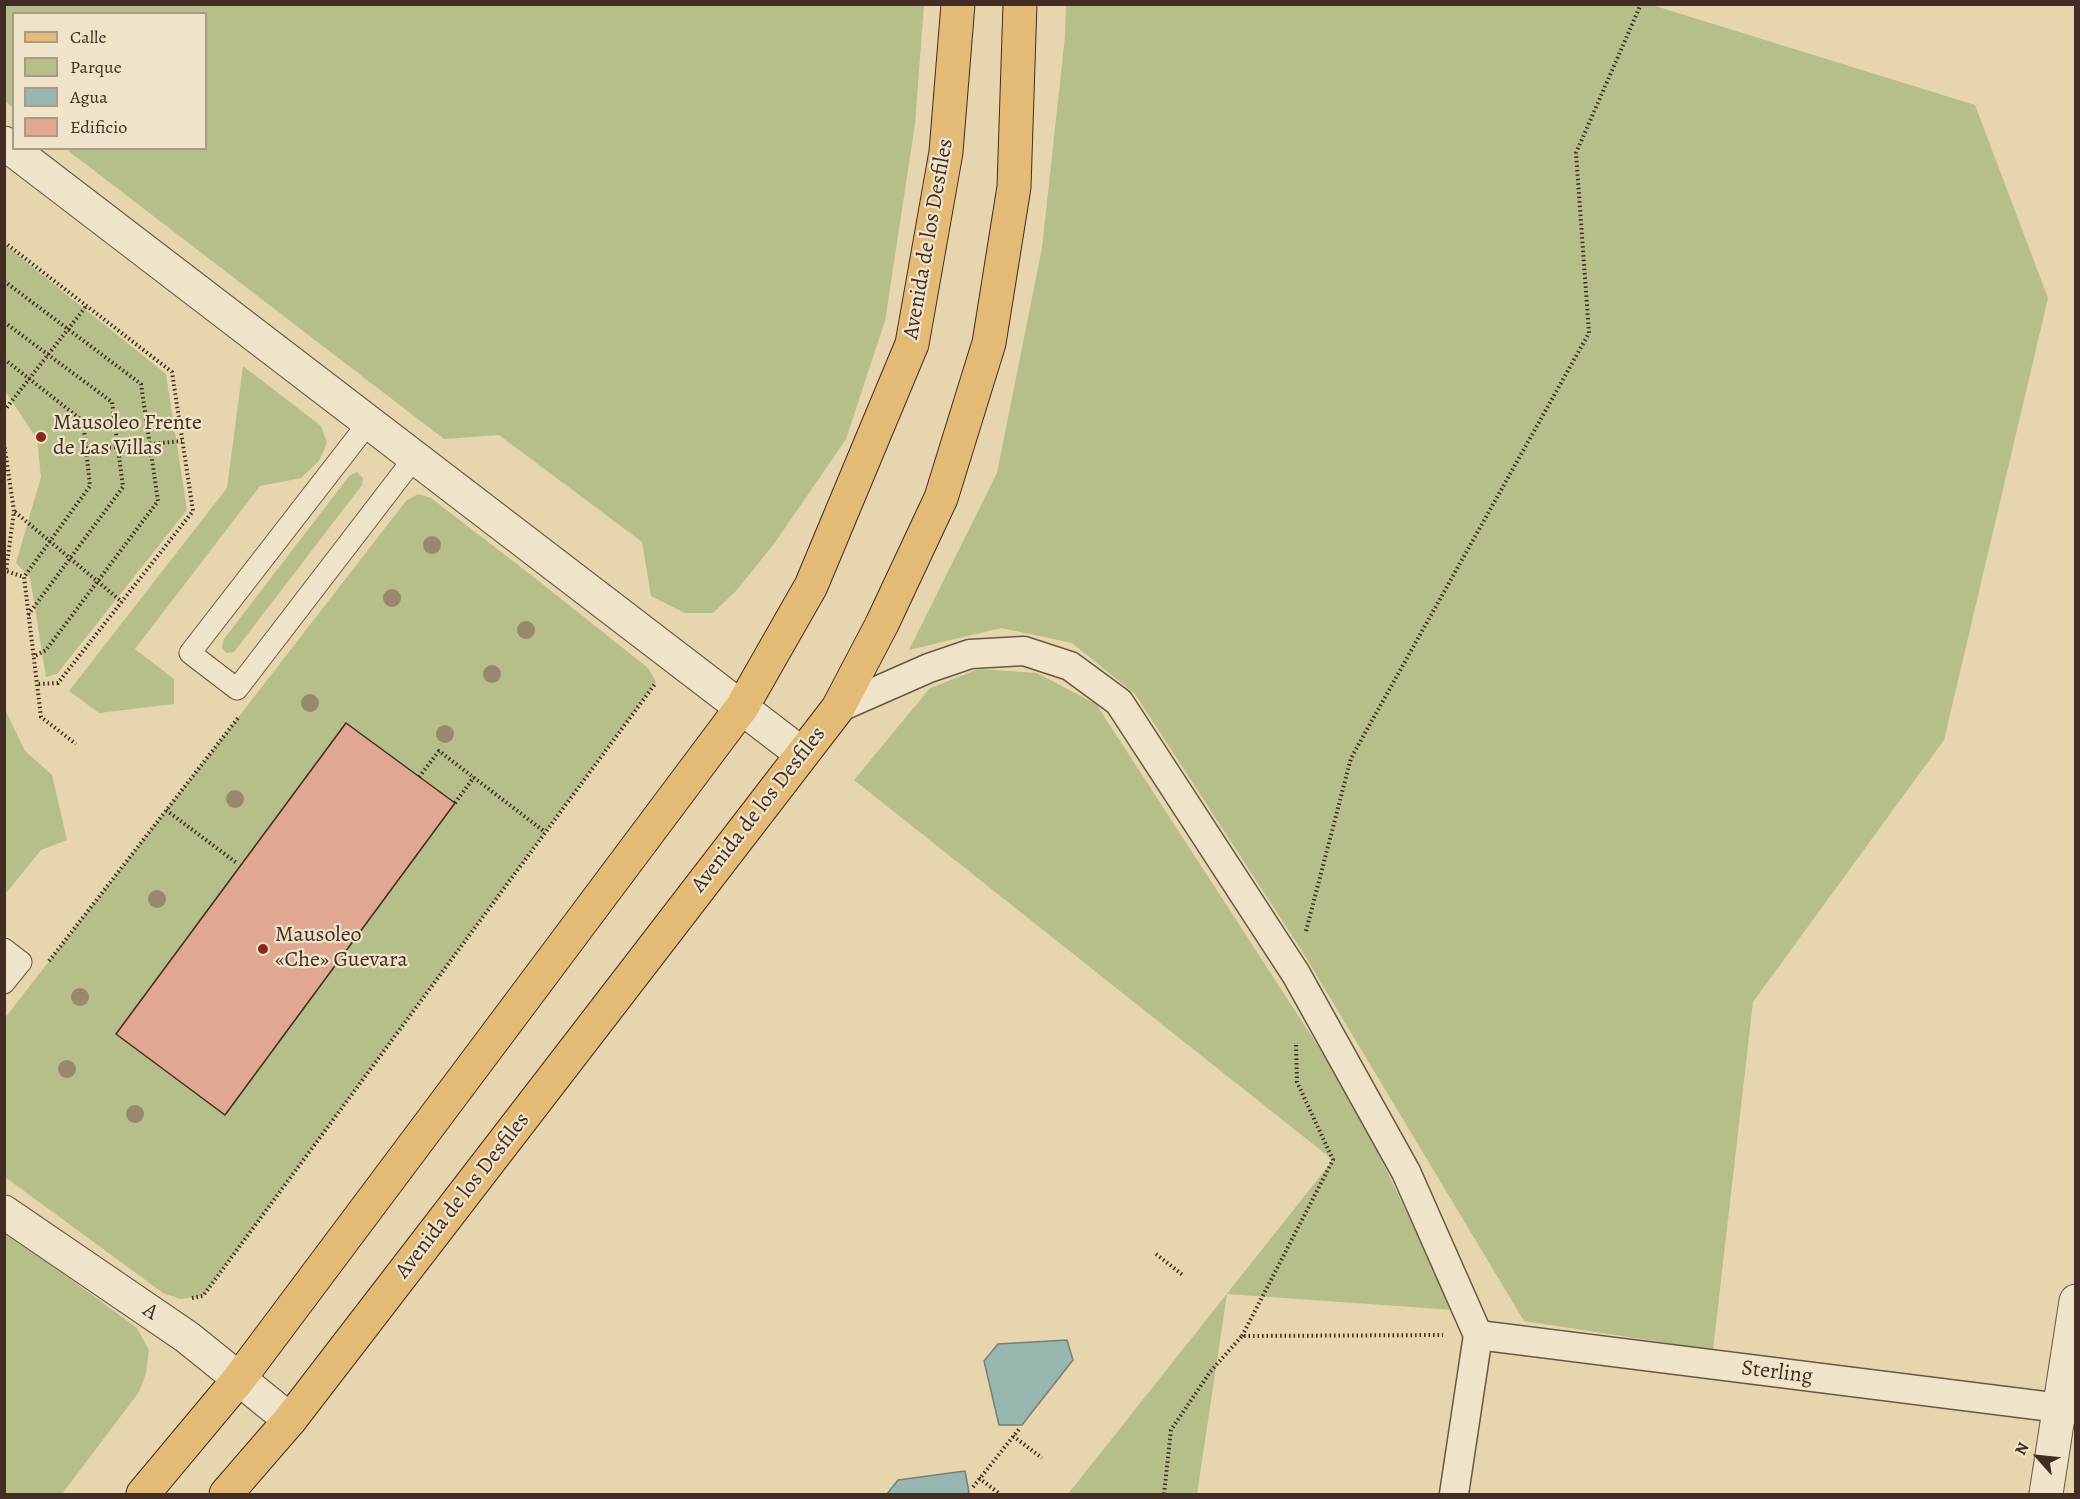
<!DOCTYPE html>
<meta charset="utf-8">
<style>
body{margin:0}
#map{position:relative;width:2080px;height:1499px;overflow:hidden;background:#e7d6ad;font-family:Alegreya,serif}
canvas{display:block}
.frame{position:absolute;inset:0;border:6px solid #422c23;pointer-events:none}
.legend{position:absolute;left:12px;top:12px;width:195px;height:138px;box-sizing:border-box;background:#efe4ca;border:2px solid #aa9a87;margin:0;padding:8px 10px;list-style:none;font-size:18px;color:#422c23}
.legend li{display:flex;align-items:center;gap:12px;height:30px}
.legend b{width:30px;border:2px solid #aa9a87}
.north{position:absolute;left:2008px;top:1427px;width:60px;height:60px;-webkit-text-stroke:4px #efe4ca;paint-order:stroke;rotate:297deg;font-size:16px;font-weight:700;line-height:24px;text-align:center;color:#422c23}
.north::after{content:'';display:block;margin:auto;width:21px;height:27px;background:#422c23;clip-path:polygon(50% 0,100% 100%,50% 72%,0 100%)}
</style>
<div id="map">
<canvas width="2080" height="1499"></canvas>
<div class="frame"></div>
<ul class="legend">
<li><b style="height:8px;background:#e4bb76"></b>Calle</li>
<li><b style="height:16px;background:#b6be8a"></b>Parque</li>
<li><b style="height:16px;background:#98b7b1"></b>Agua</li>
<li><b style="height:16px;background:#e1a891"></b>Edificio</li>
</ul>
<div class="north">N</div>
</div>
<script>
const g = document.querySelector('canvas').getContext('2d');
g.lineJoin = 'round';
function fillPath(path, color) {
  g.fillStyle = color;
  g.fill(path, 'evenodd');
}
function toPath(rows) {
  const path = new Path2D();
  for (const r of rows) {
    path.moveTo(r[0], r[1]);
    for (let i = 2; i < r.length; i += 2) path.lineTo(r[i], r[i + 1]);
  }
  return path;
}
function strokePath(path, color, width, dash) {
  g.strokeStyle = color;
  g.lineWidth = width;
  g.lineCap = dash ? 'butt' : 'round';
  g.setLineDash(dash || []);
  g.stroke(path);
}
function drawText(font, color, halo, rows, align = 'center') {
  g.font = font + ' Alegreya,serif';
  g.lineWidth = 4.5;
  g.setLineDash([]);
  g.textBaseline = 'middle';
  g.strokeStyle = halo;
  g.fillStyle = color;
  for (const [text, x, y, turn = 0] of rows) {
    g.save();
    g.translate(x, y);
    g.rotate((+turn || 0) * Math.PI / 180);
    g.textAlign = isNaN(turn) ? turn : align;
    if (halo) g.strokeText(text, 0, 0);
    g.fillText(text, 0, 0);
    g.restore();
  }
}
const green = toPath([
 [4,5,924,5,915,124,885,321,846,439,774,544,736,591,713,613,685,613,651,596,642,542,499,435,444,439,66,149,206,148,206,14,14,14,13,108,5,101],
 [1066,5,1652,5,1975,105,2048,298,1944,740,1753,1002,1713,1350,1524,1321,1302,951,1135,694,1072,643,1001,628,909,650,997,473,1042,248,1065,36],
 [5,245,166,374,187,510,57,674,46,677,30,577,16,563,41,477,37,439,5,391],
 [243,366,321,426,327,443,319,461,301,478,260,486,135,649,174,679,174,704,99,713,69,691,227,488],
 [357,472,363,478,362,485,234,652,226,653,222,648,224,639,350,475],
 [418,494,431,498,531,575,648,668,656,682,203,1296,180,1299,163,1293,5,1177,5,1018,406,501],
 [979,669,1037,673,1096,704,1351,1097,1454,1310,1227,1294,1197,1494,1068,1494,1333,1160,854,780,930,688],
 [4,707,25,751,52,775,67,840,41,850,7,892,5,892],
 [4,1230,137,1328,149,1350,146,1373,139,1392,62,1494,5,1494]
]);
const water = toPath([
 [1067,1340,1073,1360,1022,1425,999,1425,984,1361,998,1344,1067,1340],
 [965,1471,969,1492,967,1494,887,1494,898,1480,965,1471]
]);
const building = toPath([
 [346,723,455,803,225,1115,116,1034,346,723]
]);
const path = toPath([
 [4,242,172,372,193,511,58,683,37,684],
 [4,281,141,384,158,501,46,650,33,657],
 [4,322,112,402,123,487,28,615],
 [4,359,83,421,90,486,24,577],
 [4,411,87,305],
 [4,443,14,511,6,571,24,577,41,717,76,744],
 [87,450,182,441],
 [15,512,122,602],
 [419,777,439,751,545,832],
 [455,803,474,777],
 [166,810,238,864],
 [1306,931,1351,758,1589,333,1576,153,1641,4],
 [49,961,238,718],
 [1156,1254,1184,1276],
 [192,1298,203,1296,655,684],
 [1242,1336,1333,1160,1297,1082,1296,1043],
 [1013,1436,1042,1458],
 [979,1478,1000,1494],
 [973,1487,1020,1428],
 [1164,1494,1171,1430,1210,1372,1242,1336,1443,1335]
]);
const pedestrian = toPath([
 [369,422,190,653,237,689,415,457],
 [4,949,21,962,4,983]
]);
const minor = toPath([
 [838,708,929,668,970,654,1024,651,1070,666,1119,702,1296,974,1406,1172,1478,1335],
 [1478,1335,2076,1410],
 [1454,1494,1478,1335]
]);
const tertiary = toPath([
 [4,143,802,754],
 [4,1212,187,1337,290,1420],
 [2046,1494,2076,1301]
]);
const primary = toPath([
 [143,1494,239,1379,742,707,811,586,912,344,946,152,958,4],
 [226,1494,290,1420,838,708,882,624,941,498,989,343,1014,187,1020,4]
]);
const trees = [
 [432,545],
 [392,598],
 [526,630],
 [492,674],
 [310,703],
 [445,734],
 [235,799],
 [157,899],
 [80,997],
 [67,1069],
 [135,1114]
];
const markers = [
 [41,437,6,"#8f2418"],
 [263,949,6,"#8f2418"]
];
const streetNames = [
 ["Avenida de los Desfiles",929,239,-80],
 ["Avenida de los Desfiles",759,810,-52],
 ["Avenida de los Desfiles",463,1196,-52],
 ["A",150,1312,34],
 ["Sterling",1777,1373,7]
];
const poiNames = [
 ["Mausoleo Frente",53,424],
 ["de Las Villas",53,449],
 ["Mausoleo",275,936],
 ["«Che» Guevara",275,961]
];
fillPath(green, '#b6be8a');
fillPath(water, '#98b7b1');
strokePath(water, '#767f78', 1.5);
fillPath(building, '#e1a891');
strokePath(building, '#422c23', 1.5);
strokePath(pedestrian, '#6b5646', 23);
strokePath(minor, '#6b5646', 31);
strokePath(tertiary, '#6b5646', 35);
strokePath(primary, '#422c23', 35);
strokePath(path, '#422c23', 4, [1.5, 3]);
strokePath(pedestrian, '#efe4ca', 21);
strokePath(minor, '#efe4ca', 28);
strokePath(tertiary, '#efe4ca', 33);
strokePath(primary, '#e4bb76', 33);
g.fillStyle = '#99886d';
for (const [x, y] of trees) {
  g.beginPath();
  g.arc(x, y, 9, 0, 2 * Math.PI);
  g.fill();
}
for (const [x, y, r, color] of markers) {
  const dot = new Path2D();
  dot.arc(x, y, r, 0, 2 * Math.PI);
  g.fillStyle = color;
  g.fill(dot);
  strokePath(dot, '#efe4ca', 2);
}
drawText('22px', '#422c23', '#efe4ca', streetNames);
drawText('22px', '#422c23', '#efe4ca', poiNames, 'left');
</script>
